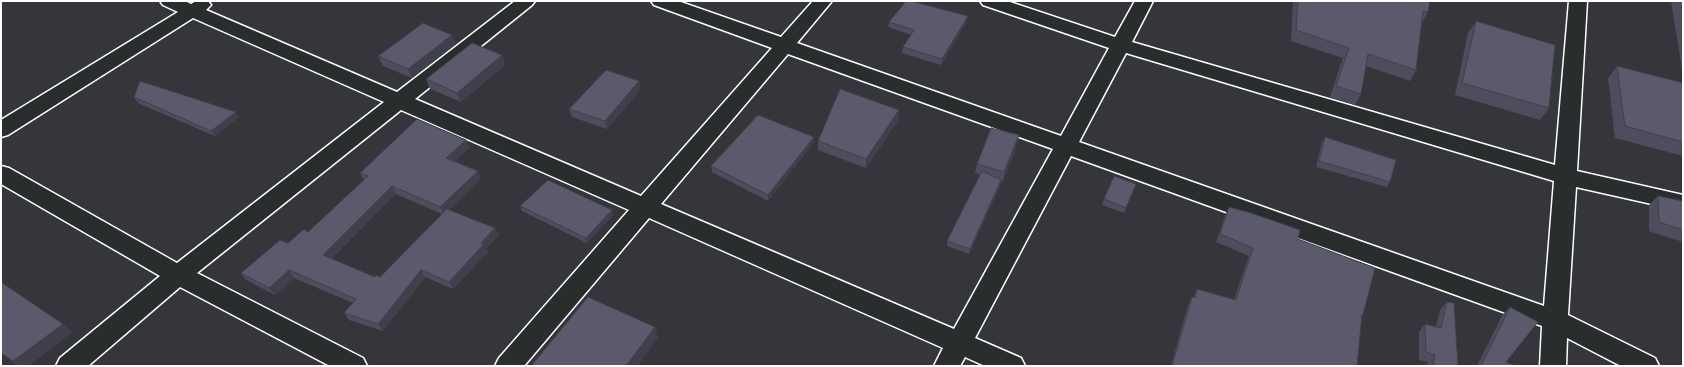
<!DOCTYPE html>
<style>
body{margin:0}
#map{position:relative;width:1684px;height:367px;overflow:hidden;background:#34363b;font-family:Pangolin,sans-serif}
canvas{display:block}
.frame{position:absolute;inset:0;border:2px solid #fff;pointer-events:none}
</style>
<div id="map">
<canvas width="1684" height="367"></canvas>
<div class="frame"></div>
</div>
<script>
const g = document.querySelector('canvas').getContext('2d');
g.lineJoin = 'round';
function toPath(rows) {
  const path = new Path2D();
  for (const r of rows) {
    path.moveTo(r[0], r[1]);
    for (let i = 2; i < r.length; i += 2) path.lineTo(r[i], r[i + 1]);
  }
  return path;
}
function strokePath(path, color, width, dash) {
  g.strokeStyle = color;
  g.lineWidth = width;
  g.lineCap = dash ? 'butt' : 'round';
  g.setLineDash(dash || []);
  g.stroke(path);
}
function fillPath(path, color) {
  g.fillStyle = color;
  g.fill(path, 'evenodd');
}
const minor = toPath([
 [160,1,185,1,191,4,196,1,208,1,211,5,206,10,397,92,515,1,535,1,532,5,415,99,641,196,772,48,654,5,651,1,678,1,781,37,813,1,832,1,797,43,1061,136,1109,48,983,5,980,1,1007,1,1115,37,1135,1,1153,1,1132,42,1555,165,1569,1,1587,1,1577,171,1683,195,1683,211,1576,187,1568,315,1655,358,1659,366,1621,366,1567,338,1566,366,1540,366,1542,326,1071,156,975,338,1021,358,1025,366,985,366,965,357,960,366,934,366,943,348,649,218,524,366,495,366,499,358,629,210,401,110,197,273,363,358,367,366,330,366,180,287,88,366,56,366,60,358,160,276,1,184,1,166,9,168,177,263,384,102,193,18,8,135,1,137,1,120,178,12,163,5,160,1],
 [1126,53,1554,181,1544,306,1079,142,1126,53],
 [788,54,1053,149,954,329,661,204,788,54]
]);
const wall = toPath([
 [1293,1,1430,1,1428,12,1422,23,1416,70,1410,81,1366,66,1361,94,1355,105,1330,97,1343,58,1291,41],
 [1671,1,1683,1,1683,76],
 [967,21,941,65,902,53,903,47,911,35,888,27,889,22],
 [1476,21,1549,108,1540,120,1455,95,1468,33],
 [452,35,456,44,412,78,383,66,378,56],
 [502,55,505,65,461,102,430,89,426,79],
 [1617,66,1683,83,1683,156,1615,138,1608,78],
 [639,81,641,89,607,129,572,117,569,109],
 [134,97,239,117,215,136,138,103],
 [899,110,899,119,866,168,818,150,818,141],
 [1325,137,1390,182,1387,187,1316,167,1322,142],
 [466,140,469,148,455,161,478,171,481,178,449,210,495,228,499,235,486,249,488,252,453,289,425,277,383,331,349,320,344,313,353,303,294,278,275,295,246,280,241,273,288,243,308,232,364,180,360,173],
 [396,194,442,214,380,277,375,277,331,259],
 [814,142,768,201,712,172,711,166],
 [1017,145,1003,181,1001,181,1000,186,969,254,947,246,947,241,980,174,975,173,977,164],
 [1136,184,1124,213,1102,205,1104,199],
 [1658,196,1683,201,1683,242,1649,231,1649,205],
 [520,206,612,210,613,215,587,243,522,211],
 [1229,207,1298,239,1363,315,1362,317,1357,366,1171,366,1188,305,1192,297,1193,298,1197,289,1234,300,1249,256,1216,242,1225,216],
 [1,282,63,324,72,332,28,366,18,366,1,353],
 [1447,302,1458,366,1427,366,1428,362,1419,360,1419,332,1425,324,1436,327,1440,310],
 [1510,307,1506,362,1516,366,1477,366,1503,314]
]);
const shadedWall = toPath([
 [968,16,967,21,941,65,942,59],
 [452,35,456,44,412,78,408,69],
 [502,55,505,65,461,102,457,93],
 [639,81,641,89,607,129,605,121],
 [899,110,899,119,866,168,866,159],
 [236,112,239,117,215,136,211,131],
 [1019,135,1017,145,1003,181,1004,172],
 [814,137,814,142,768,201,768,195],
 [466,140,469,148,450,165,446,158],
 [478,171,481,178,444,215,440,207],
 [1001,180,1000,186,969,254,970,249],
 [392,186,396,194,328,263,323,255],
 [612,210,613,215,587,243,586,238],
 [495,228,499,235,486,249,488,252,453,289,449,282,481,243],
 [289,270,294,278,275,295,269,288],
 [421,270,425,277,383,331,378,324],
 [63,324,72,332,28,366,19,366,13,361],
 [655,327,658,338,638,366,626,366]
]);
const building = toPath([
 [906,1,911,1,968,16,942,59,903,47,914,30,889,22,906,1],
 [1298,1,1430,1,1428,12,1423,11,1416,70,1368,54,1361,94,1336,86,1349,48,1296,30,1298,1],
 [1476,21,1555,45,1549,108,1462,83,1476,21],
 [423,23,452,35,408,69,378,56,423,23],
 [472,43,502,55,457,93,426,79,472,43],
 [1617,66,1683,83,1683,142,1625,126,1617,66],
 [606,70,639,81,605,121,569,109,606,70],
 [140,81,236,112,211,131,134,97,140,81],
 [840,89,899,110,866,159,818,141,840,89],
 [758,115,814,137,768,195,711,166,758,115],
 [417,119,466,140,446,158,478,171,440,207,392,186,323,255,375,277,376,275,380,277,447,209,495,228,481,243,484,244,449,282,421,270,378,324,344,313,356,299,289,270,269,288,241,273,280,240,288,243,304,229,308,232,368,176,360,173,417,119],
 [991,128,1019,135,1004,172,977,164,991,128],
 [1325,137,1396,160,1390,182,1319,161,1325,137],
 [982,171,1001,180,970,249,947,241,982,171],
 [1114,176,1136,184,1126,208,1104,199,1114,176],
 [548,180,612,210,586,238,520,206,548,180],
 [1658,196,1683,201,1683,230,1659,222,1658,196],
 [1229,207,1251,213,1300,230,1298,239,1375,268,1363,315,1362,314,1357,366,1172,366,1192,297,1195,298,1197,289,1236,300,1253,248,1220,234,1229,207],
 [1,282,63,324,13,361,1,353,1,282],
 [588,297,655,327,626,366,531,366,588,297],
 [1447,302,1454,303,1458,366,1433,366,1435,355,1426,352,1425,324,1441,328,1447,302],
 [1510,307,1538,322,1506,362,1516,366,1481,366,1510,307]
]);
strokePath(minor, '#fff', 3);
fillPath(minor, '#2a2d2e');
fillPath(wall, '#4e4d5e');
fillPath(shadedWall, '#403f4c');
fillPath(building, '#5b5a6d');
strokePath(building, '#403f4c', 1);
</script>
